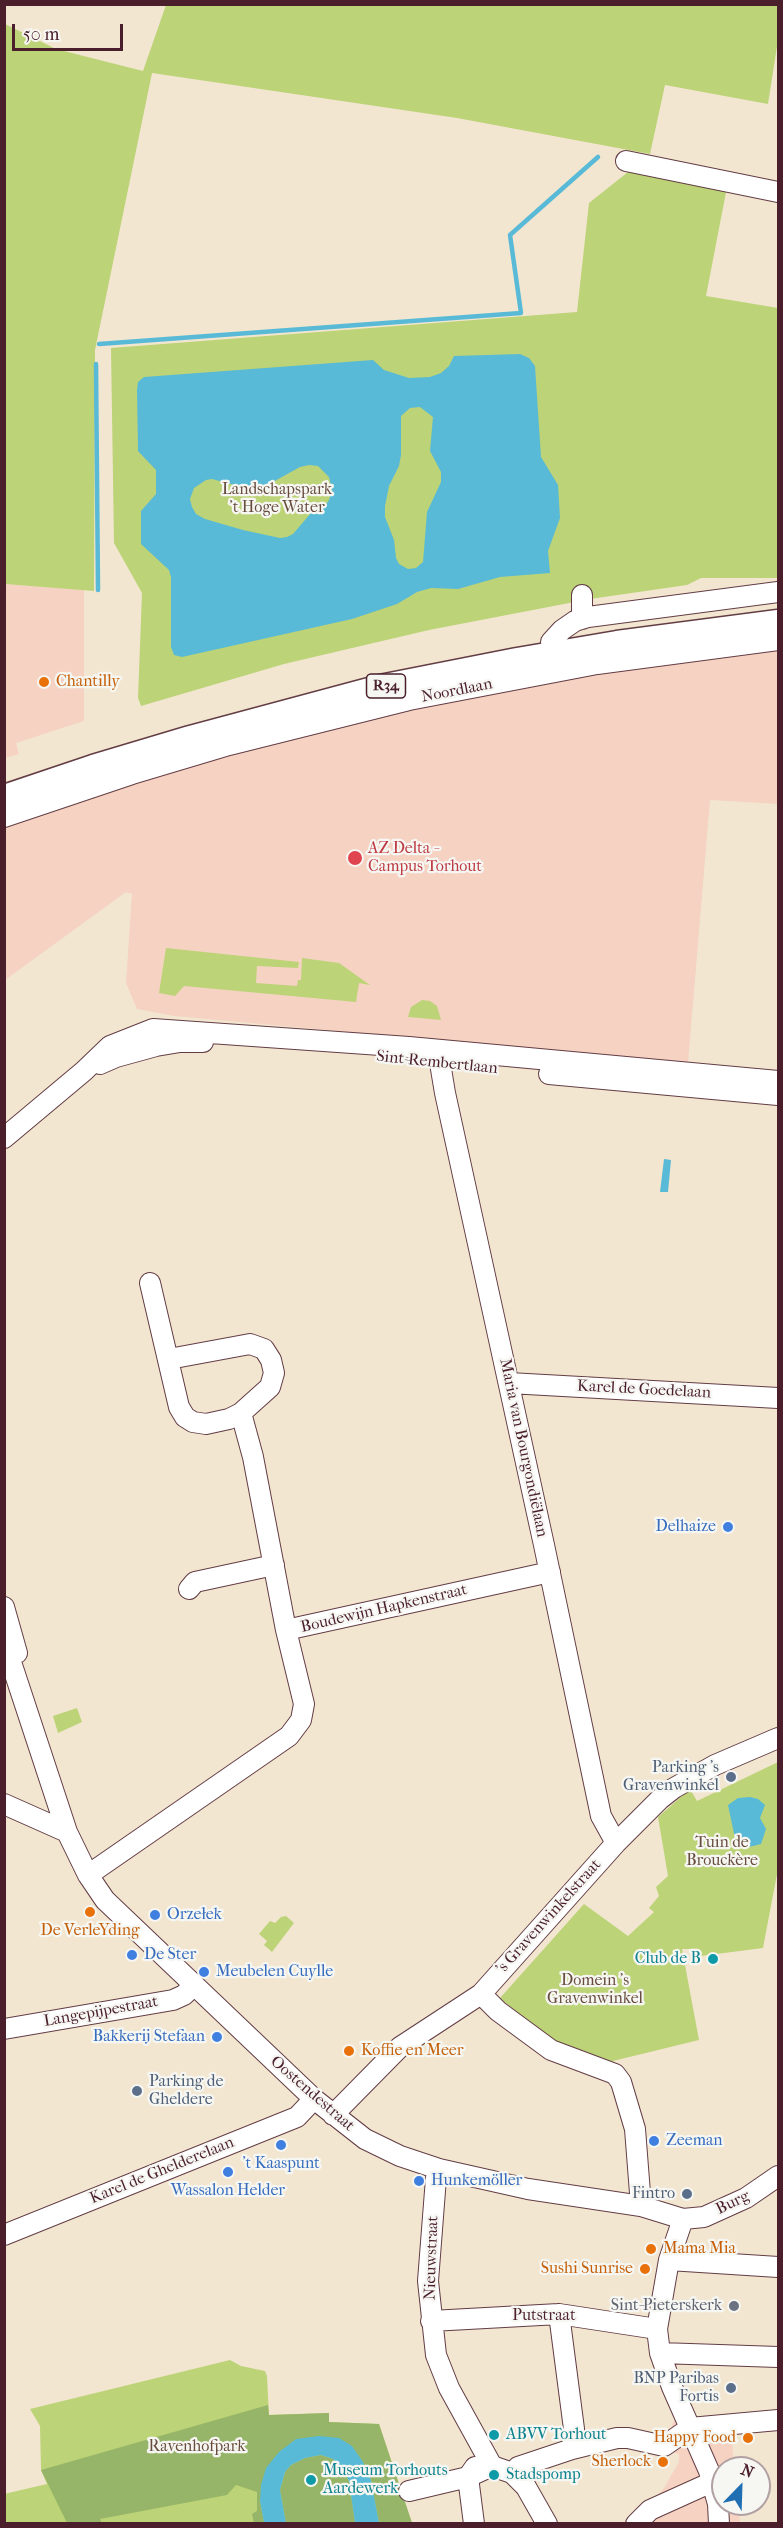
<!DOCTYPE html>
<meta charset="utf-8">
<style>
body{margin:0}
#map{position:relative;width:783px;height:2528px;overflow:hidden;background:#f2e6d1;font-family:"IM FELL French Canon",serif}
canvas{display:block}
.frame{position:absolute;inset:0;border:6px solid #4a1f2b;pointer-events:none}
.north{position:absolute;left:711px;top:2456px;width:60px;height:60px;box-sizing:border-box;background:#f6f6f2;border:2px solid #b1a0a2;border-radius:50%;rotate:23deg;font-size:16px;font-weight:700;line-height:24px;text-align:center;color:#4a1f2b}
.north::after{content:'';display:block;margin:auto;width:21px;height:27px;background:#1f6fb2;clip-path:polygon(50% 0,100% 100%,50% 72%,0 100%)}
.scale{position:absolute;left:12px;top:24px;width:111px;height:27px;box-sizing:border-box;border:3px solid #4a1f2b;border-top:0;padding-left:8px;font-size:18px;line-height:21px;white-space:nowrap;color:#4a1f2b;-webkit-text-stroke:4px #f6f6f2;paint-order:stroke}
</style>
<div id="map">
<canvas width="783" height="2528"></canvas>
<div class="frame"></div>
<div class="north">N</div>
<div class="scale">50 m</div>
</div>
<script>
const g = document.querySelector('canvas').getContext('2d');
g.lineJoin = 'round';
function fillPath(path, color) {
  g.fillStyle = color;
  g.fill(path, 'evenodd');
}
function toPath(rows) {
  const path = new Path2D();
  for (const r of rows) {
    path.moveTo(r[0], r[1]);
    for (let i = 2; i < r.length; i += 2) path.lineTo(r[i], r[i + 1]);
  }
  return path;
}
function strokePath(path, color, width, dash) {
  g.strokeStyle = color;
  g.lineWidth = width;
  g.lineCap = dash ? 'butt' : 'round';
  g.setLineDash(dash || []);
  g.stroke(path);
}
function drawText(font, color, halo, rows, align = 'center') {
  g.font = font + ' "IM FELL French Canon",serif';
  g.lineWidth = 4.5;
  g.setLineDash([]);
  g.textBaseline = 'middle';
  g.strokeStyle = halo;
  g.fillStyle = color;
  for (const [text, x, y, turn = 0] of rows) {
    g.save();
    g.translate(x, y);
    g.rotate((+turn || 0) * Math.PI / 180);
    g.textAlign = isNaN(turn) ? turn : align;
    if (halo) g.strokeText(text, 0, 0);
    g.fillText(text, 0, 0);
    g.restore();
  }
}
const built = toPath([
 [5,584,84,590,84,721,16,743,19,754,5,758],
 [778,646,778,804,710,800,688,1063,174,1016,137,1009,126,983,132,894,126,892,5,980,5,823,215,754,531,680],
 [676,2415,731,2426,734,2468,723,2468,723,2504,738,2504,740,2523,631,2524,664,2488,679,2462,679,2454,663,2449]
]);
const green = toPath([
 [166,5,778,5,778,40,768,104,665,85,650,154,457,118,152,73,95,350,94,591,5,584,5,24,56,49,143,71],
 [636,171,727,187,706,296,778,308,778,578,701,578,687,585,590,599,429,630,284,664,141,706,138,698,142,593,114,543,111,348,577,312,589,203,628,172],
 [166,948,299,962,298,968,257,966,256,983,297,986,298,980,301,980,302,958,339,963,370,985,359,983,356,1002,184,986,175,996,159,993],
 [422,1000,430,1001,437,1006,441,1020,408,1017,411,1007],
 [77,1708,82,1722,58,1733,53,1716],
 [778,1762,778,1869,763,1948,693,1957,692,1949,682,1949,699,2040,613,2061,613,2069,551,2042,500,1998,584,1904,628,1936,654,1912,649,1908,659,1896,656,1887,668,1876,658,1817,690,1789,697,1801],
 [286,1916,294,1923,272,1952,264,1945,267,1941,259,1934,270,1921,275,1923,281,1917],
 [230,2360,241,2366,265,2371,267,2376,269,2415,329,2413,329,2422,379,2424,412,2523,5,2523,4,2494,47,2484,41,2470,40,2426,30,2409]
]);
const forest = toPath([
 [268,2405,269,2415,329,2413,329,2422,379,2424,412,2523,379,2523,371,2480,363,2462,296,2439,260,2501,264,2523,254,2523,252,2514,257,2511,257,2492,236,2485,227,2495,100,2519,102,2523,67,2523,41,2470],
 [321,2455,333,2459,343,2469,349,2481,355,2523,286,2523,280,2490,285,2472,291,2465,305,2458]
]);
const water = toPath([
 [520,354,529,358,535,366,541,457,558,485,560,518,548,551,550,573,500,577,458,589,431,588,417,592,397,604,352,619,182,657,174,655,171,647,171,577,169,570,141,544,141,511,156,494,156,470,138,451,137,390,138,382,144,377,373,360,384,370,409,378,430,377,441,373,449,366,454,356],
 [420,407,433,417,430,451,441,472,441,482,427,512,423,562,416,568,408,569,399,564,396,558,394,540,385,517,385,506,389,486,399,466,401,455,401,416,410,408],
 [309,465,318,466,329,477,332,490,329,500,325,506,311,513,293,534,287,537,280,538,243,530,205,519,196,514,192,507,190,499,194,488,206,480,212,479,253,490,262,488,300,467],
 [664,1159,671,1160,668,1192,660,1192],
 [750,1797,758,1799,765,1805,760,1818,766,1829,761,1844,749,1847,736,1843,728,1805,738,1798],
 [319,2436,339,2438,352,2446,363,2462,371,2480,379,2523,355,2523,349,2481,343,2469,333,2459,321,2455,305,2458,291,2465,285,2472,280,2490,286,2523,264,2523,260,2501,261,2485,266,2468,279,2452,296,2439]
]);
const stream = toPath([
 [99,344,521,313,510,235,598,157],
 [96,364,98,590]
]);
const minor = toPath([
 [626,161,778,192],
 [582,595,582,619],
 [551,642,562,630,575,621,588,617,778,592],
 [4,817,132,774,229,745,409,700,597,664,778,640],
 [441,1050,440,1063,445,1093,544,1545,601,1816,616,1843],
 [100,1064,116,1057,156,1046,180,1042,203,1042],
 [549,1074,778,1095],
 [4,1138,84,1071,110,1046,153,1029,409,1047,778,1081],
 [150,1283,179,1407,185,1417,193,1422,206,1424,229,1419,241,1413],
 [509,1383,778,1398],
 [189,1589,195,1582,274,1565],
 [4,1607,17,1653],
 [286,1630,550,1572],
 [4,1641,67,1832,88,1875,105,1900,314,2099,365,2139,400,2156,439,2169,528,2189,641,2206,683,2219,704,2217,746,2198,778,2176],
 [4,1804,67,1832],
 [88,1875,289,1736,301,1720,304,1704,286,1630,253,1457,241,1413,270,1387,274,1373,271,1360,264,1349,250,1344,169,1359],
 [481,1994,498,2011,551,2050,615,2074,621,2082,635,2129,641,2206],
 [4,2029,173,2000,184,1995,193,1986],
 [333,2115,400,2047,481,1994,616,1843,660,1799,674,1788,715,1765,778,1738],
 [439,2169,436,2178,428,2281,436,2355,449,2388,492,2466,512,2473,526,2487,547,2524],
 [683,2219,669,2260,657,2329,660,2353,672,2387,709,2471,718,2504,719,2524],
 [4,2235,297,2117,314,2099],
 [669,2260,778,2267],
 [559,2314,574,2429,572,2449],
 [431,2321,559,2314,657,2329],
 [660,2353,778,2357],
 [512,2473,518,2467,572,2449,617,2438,628,2438,664,2446,690,2428,778,2420],
 [409,2491,468,2477,492,2466],
 [474,2524,468,2477,475,2467],
 [636,2524,650,2510,712,2482]
]);
const major = toPath([
 [4,797,93,767,190,738,380,687,517,660,617,643,778,622]
]);
const markers = [
 [44,682,6,"#e8710a"],
 [355,858,8,"#e0444e"],
 [728,1527,6,"#3f7fe0"],
 [731,1777,6,"#5c6f8a"],
 [90,1912,6,"#e8710a"],
 [155,1915,6,"#3f7fe0"],
 [132,1955,6,"#3f7fe0"],
 [713,1959,6,"#0f9aa8"],
 [204,1972,6,"#3f7fe0"],
 [217,2037,6,"#3f7fe0"],
 [349,2051,6,"#e8710a"],
 [137,2091,6,"#5c6f8a"],
 [654,2141,6,"#3f7fe0"],
 [281,2145,6,"#3f7fe0"],
 [228,2172,6,"#3f7fe0"],
 [419,2181,6,"#3f7fe0"],
 [687,2194,6,"#5c6f8a"],
 [651,2249,6,"#e8710a"],
 [645,2269,6,"#e8710a"],
 [734,2306,6,"#6b7280"],
 [731,2388,6,"#5c6f8a"],
 [494,2435,6,"#0f9aa8"],
 [748,2438,6,"#e8710a"],
 [663,2462,6,"#e8710a"],
 [494,2475,6,"#0f9aa8"],
 [311,2480,6,"#0f9aa8"]
];
const shields = [
 [386,686,39]
];
const shieldNames = [
 ["R34",386,686]
];
const parkNames = [
 ["Landschapspark",277,490],
 ["'t Hoge Water",277,508],
 ["Tuin de",722,1843],
 ["Brouckère",722,1861],
 ["Domein 's",595,1981],
 ["Gravenwinkel",595,1999],
 ["Ravenhofpark",197,2447]
];
const foodNames = [
 ["Chantilly",56,682],
 ["De VerleYding",90,1931,"center"],
 ["Koffie en Meer",361,2051],
 ["Mama Mia",663,2249],
 ["Sushi Sunrise",633,2269,"right"],
 ["Happy Food",736,2438,"right"],
 ["Sherlock",651,2462,"right"]
];
const streetNames = [
 ["Noordlaan",457,691,-11],
 ["Sint-Rembertlaan",437,1063,6],
 ["Karel de Goedelaan",644,1390,3],
 ["Maria van Bourgondiëlaan",523,1448,78],
 ["Boudewijn Hapkenstraat",384,1609,-13],
 ["'s Gravenwinkelstraat",549,1917,-48],
 ["Langepijpestraat",101,2012,-10],
 ["Oostendestraat",312,2094,41],
 ["Karel de Ghelderelaan",162,2171,-22],
 ["Burg",733,2203,-26],
 ["Nieuwstraat",432,2258,-88],
 ["Putstraat",544,2316]
];
const healthNames = [
 ["AZ Delta -",368,849],
 ["Campus Torhout",368,867]
];
const shopNames = [
 ["Delhaize",716,1527,"right"],
 ["Orzełek",167,1915],
 ["De Ster",144,1955],
 ["Meubelen Cuylle",216,1972],
 ["Bakkerij Stefaan",205,2037,"right"],
 ["Zeeman",666,2141],
 ["'t Kaaspunt",281,2164,"center"],
 ["Hunkemöller",431,2181],
 ["Wassalon Helder",228,2191,"center"]
];
const serviceNames = [
 ["Parking 's",719,1768],
 ["Gravenwinkel",719,1786],
 ["Parking de",149,2082,"left"],
 ["Gheldere",149,2100,"left"],
 ["Fintro",675,2194],
 ["BNP Paribas",719,2379],
 ["Fortis",719,2397]
];
const cultureNames = [
 ["Club de B",701,1959,"right"],
 ["ABVV Torhout",506,2435],
 ["Museum Torhouts",323,2471],
 ["Aardewerk",323,2489],
 ["Stadspomp",506,2475]
];
const worshipNames = [
 ["Sint-Pieterskerk",722,2306]
];
fillPath(built, '#f5d2c2');
fillPath(green, '#bdd377');
fillPath(forest, '#96b568');
fillPath(water, '#58bad6');
strokePath(stream, '#58bad6', 4.5);
strokePath(minor, '#633d44', 22);
strokePath(major, '#633d44', 27);
strokePath(minor, '#fff', 20);
strokePath(major, '#fff', 24);
for (const [x, y, r, color] of markers) {
  const dot = new Path2D();
  dot.arc(x, y, r, 0, 2 * Math.PI);
  g.fillStyle = color;
  g.fill(dot);
  strokePath(dot, '#f6f6f2', 2);
}
for (const [x, y, w] of shields) {
  const box = new Path2D();
  box.roundRect(x - w / 2, y - 12, w, 24, 4.5);
  g.fillStyle = '#f6f6f2';
  g.fill(box);
  strokePath(box, '#4a1f2b', 1.5);
}
drawText('bold 15px', '#4a1f2b', null, shieldNames);
drawText('16px', '#674c3e', '#f6f6f2', parkNames);
drawText('16px', '#c56008', '#f6f6f2', foodNames, 'left');
drawText('16px', '#4a1f2b', '#f6f6f2', streetNames);
drawText('16px', '#be3a42', '#f6f6f2', healthNames, 'left');
drawText('16px', '#366cbe', '#f6f6f2', shopNames, 'left');
drawText('16px', '#4e5e75', '#f6f6f2', serviceNames, 'right');
drawText('16px', '#0d838f', '#f6f6f2', cultureNames, 'left');
drawText('16px', '#5b616d', '#f6f6f2', worshipNames, 'right');
</script>
